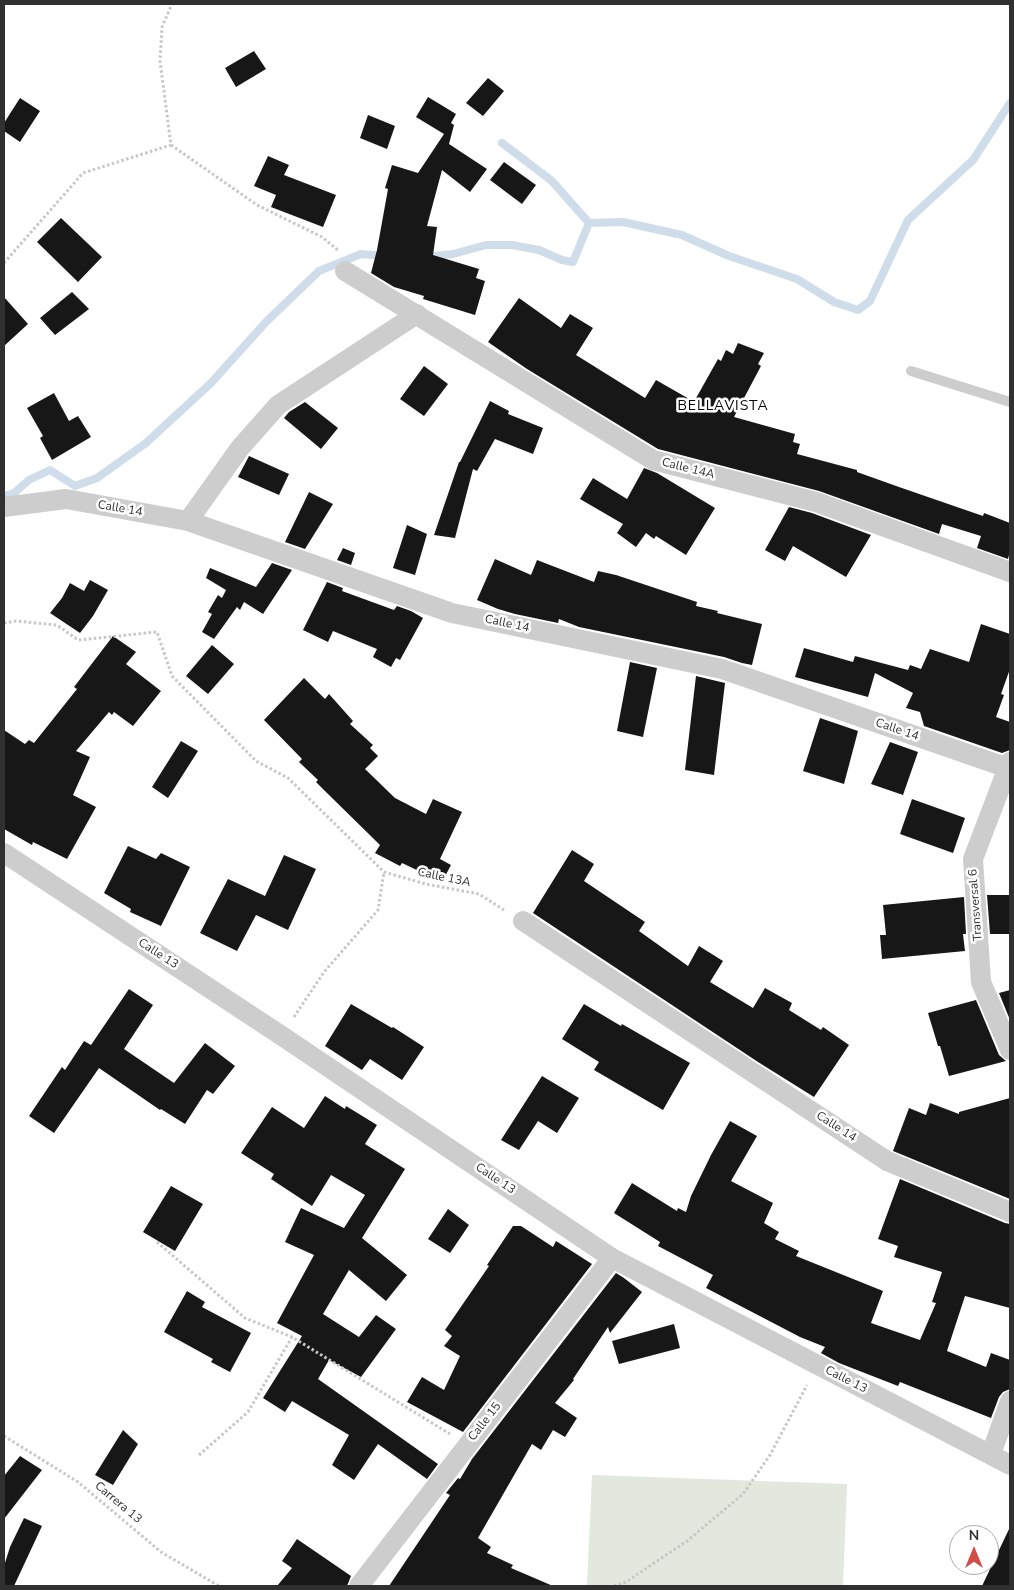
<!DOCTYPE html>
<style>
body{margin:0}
#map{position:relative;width:1014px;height:1590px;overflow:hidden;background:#fff;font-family:"Nunito Sans",sans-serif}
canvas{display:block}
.frame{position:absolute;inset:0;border:5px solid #303030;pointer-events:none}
.north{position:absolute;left:949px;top:1525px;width:50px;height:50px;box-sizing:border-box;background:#fff;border:1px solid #acacac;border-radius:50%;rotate:0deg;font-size:14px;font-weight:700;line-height:20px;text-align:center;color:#303030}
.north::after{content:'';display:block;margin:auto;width:18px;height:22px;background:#d24c48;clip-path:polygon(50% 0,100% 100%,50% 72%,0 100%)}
</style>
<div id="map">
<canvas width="1014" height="1590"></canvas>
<div class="frame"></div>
<div class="north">N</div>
</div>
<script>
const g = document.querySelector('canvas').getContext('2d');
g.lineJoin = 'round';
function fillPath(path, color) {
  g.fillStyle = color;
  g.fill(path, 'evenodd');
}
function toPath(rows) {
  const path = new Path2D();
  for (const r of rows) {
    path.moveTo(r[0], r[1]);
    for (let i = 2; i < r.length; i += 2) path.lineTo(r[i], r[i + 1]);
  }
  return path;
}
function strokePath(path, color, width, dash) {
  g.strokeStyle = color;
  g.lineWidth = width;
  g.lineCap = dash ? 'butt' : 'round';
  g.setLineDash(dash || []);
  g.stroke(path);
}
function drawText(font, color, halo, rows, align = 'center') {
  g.font = font + ' "Nunito Sans",sans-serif';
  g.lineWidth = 5;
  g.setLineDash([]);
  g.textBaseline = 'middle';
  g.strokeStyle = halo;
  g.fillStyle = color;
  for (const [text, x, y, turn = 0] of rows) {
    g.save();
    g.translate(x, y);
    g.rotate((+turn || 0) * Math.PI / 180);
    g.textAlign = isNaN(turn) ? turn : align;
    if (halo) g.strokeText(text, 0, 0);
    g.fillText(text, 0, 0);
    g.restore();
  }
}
const green = toPath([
 [592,1475,847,1484,843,1586,587,1586]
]);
const stream = toPath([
 [502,143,552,181,589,223,623,222,682,235,729,256,797,279,834,302,858,310,870,301,908,220,973,160,1010,103],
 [426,257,453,254,486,245,512,245,539,250,562,260,573,262,589,223],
 [4,496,13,494,29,480,50,470,75,486,97,478,146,443,211,383,266,322,319,271,361,254,385,256]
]);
const building = toPath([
 [254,51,266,69,236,87,225,68],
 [488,78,504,91,483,116,466,103],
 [428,97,456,114,451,123,454,125,449,144,487,169,470,192,442,170,427,226,437,227,433,255,479,269,476,278,485,281,475,315,423,299,424,296,394,287,371,273,377,250,388,189,385,188,392,165,418,173,444,134,416,117],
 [20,98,40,111,20,142,4,131,4,123],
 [368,115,395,126,387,149,360,138],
 [268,156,289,165,284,175,336,195,323,227,271,207,276,195,254,186],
 [504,162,536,185,522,204,490,180],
 [61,218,102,257,78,282,37,242],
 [72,292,89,309,55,335,40,318],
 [4,297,28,324,4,346],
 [519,298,561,328,570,314,593,328,576,355,645,398,656,380,691,400,693,398,695,400,718,359,721,361,726,350,733,354,738,343,764,353,758,364,761,366,734,417,795,434,793,442,800,444,797,454,857,470,857,472,899,487,983,516,984,513,1010,523,1010,551,1008,559,977,548,981,536,942,524,939,534,819,491,658,449,527,369,488,342],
 [424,366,448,384,424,416,400,399],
 [54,393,69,421,78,416,91,437,52,460,40,438,43,436,27,408],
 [490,401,509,411,508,414,543,428,533,454,495,439,477,471,473,469,455,538,434,535,459,462,460,462],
 [305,402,338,428,321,449,284,418,289,412],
 [249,456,289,474,279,495,238,477],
 [644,468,657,473,715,508,686,555,656,536,654,539,646,533,636,547,617,533,623,524,580,499,593,478,627,499],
 [309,492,333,504,305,549,285,542],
 [789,507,812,513,871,535,846,577,793,546,785,561,765,550],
 [407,525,427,534,415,575,393,568],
 [343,548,355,553,351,565,337,560],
 [495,559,531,575,537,560,594,582,598,571,616,575,697,602,696,606,718,611,717,613,762,624,752,665,742,663,724,657,579,627,559,619,558,623,515,614,498,609,477,600],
 [272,563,292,570,263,614,244,602,240,610,237,607,214,639,202,632,212,614,208,612,218,595,222,598,226,590,206,578,210,568,256,587],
 [90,580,108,590,93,616,80,633,50,613,62,598,70,583,84,591],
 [327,582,343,588,342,591,394,610,397,606,411,611,423,618,400,660,396,658,391,667,373,657,377,649,333,631,328,642,303,630],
 [981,624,1010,634,1010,669,1001,694,1004,695,996,717,1010,722,1010,750,1002,753,924,726,920,712,906,708,913,693,875,673,868,697,795,677,804,648,853,662,855,656,908,670,910,665,921,669,930,649,969,662],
 [113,636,136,652,126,664,161,691,133,726,114,712,112,715,109,712,76,751,90,757,73,795,96,807,67,859,33,842,32,845,4,829,4,730,25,744,29,740,34,743,77,689,74,687],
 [212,645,234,664,208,694,186,676],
 [630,662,657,668,643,737,617,731],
 [696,676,725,683,714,775,685,770],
 [304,678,325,699,329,694,353,721,350,724,373,745,370,748,378,756,365,769,395,798,426,814,433,799,462,812,440,859,451,865,442,882,402,863,400,866,375,853,380,845,327,793,316,782,318,780,299,762,302,759,264,720],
 [820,718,858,731,844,784,803,771],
 [181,741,198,751,168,798,152,787],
 [890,742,918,752,903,795,871,784],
 [912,799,965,818,953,853,900,834],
 [128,846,156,859,161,853,190,867,161,926,130,912,131,909,104,893],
 [572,850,594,864,584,881,645,922,639,931,688,966,699,946,723,961,710,982,753,1008,765,988,792,1003,789,1010,821,1030,823,1027,849,1045,814,1097,758,1062,533,913],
 [284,855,316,869,288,930,256,915,237,951,200,933,228,879,265,896],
 [987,895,1010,895,1010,934,990,934],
 [964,897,966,934,963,934,965,951,882,959,880,935,886,935,883,905],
 [129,989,153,1005,124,1049,174,1083,205,1043,235,1066,213,1094,207,1090,185,1124,161,1109,160,1110,99,1068,54,1133,29,1116,62,1067,65,1070,84,1041,91,1045],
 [1010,990,1010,1020,999,993],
 [976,1000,999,1055,1006,1061,949,1076,940,1046,938,1046,928,1013],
 [351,1004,392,1028,393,1027,424,1047,402,1080,370,1059,362,1070,325,1046],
 [584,1004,621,1026,622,1024,690,1063,663,1110,594,1070,599,1062,562,1039],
 [542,1076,579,1098,557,1133,538,1121,519,1150,501,1140],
 [325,1096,345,1109,346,1106,377,1125,365,1144,405,1169,362,1238,407,1275,386,1301,349,1270,323,1314,359,1337,376,1315,396,1329,361,1377,329,1360,318,1379,438,1464,427,1479,378,1444,354,1480,332,1465,349,1435,292,1401,285,1412,263,1398,302,1336,277,1323,314,1255,285,1242,301,1208,344,1228,365,1195,331,1175,312,1206,271,1179,274,1174,241,1153,272,1107,304,1128],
 [1010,1098,1010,1199,893,1151,909,1108,926,1115,930,1103,959,1114,959,1112],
 [730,1121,757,1136,731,1181,773,1203,764,1223,779,1232,775,1239,799,1251,796,1256,883,1291,871,1323,920,1340,936,1303,932,1302,942,1272,894,1257,898,1246,878,1239,900,1179,1005,1223,1010,1224,1010,1308,965,1296,947,1351,986,1367,991,1353,1010,1360,1010,1389,1003,1392,999,1397,991,1418,900,1382,898,1386,839,1363,821,1353,825,1347,800,1337,706,1288,713,1275,658,1246,660,1242,614,1213,632,1183,677,1211,678,1208,686,1212,691,1196,711,1155],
 [171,1186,203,1204,175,1251,143,1232],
 [448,1209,469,1225,450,1253,428,1239],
 [513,1226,521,1226,553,1247,556,1241,592,1264,463,1432,407,1402,422,1377,444,1390,460,1356,444,1346,452,1336,445,1330,489,1266,487,1265],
 [616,1273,624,1278,642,1292,610,1333,608,1327,573,1379,574,1380,555,1403,577,1418,565,1437,553,1430,541,1450,532,1444,478,1538,491,1547,487,1553,513,1565,511,1568,553,1586,389,1586,450,1495,446,1493,458,1478,460,1479,472,1459],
 [187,1291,205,1302,202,1307,251,1333,230,1372,211,1362,213,1359,164,1332],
 [674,1324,680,1348,619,1364,612,1341],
 [123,1430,138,1444,113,1485,95,1475],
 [20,1456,42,1470,4,1519,4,1476],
 [24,1518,42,1526,14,1586,4,1586,4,1566,10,1547],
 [1010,1527,1010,1586,982,1586],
 [297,1539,351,1576,347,1586,277,1586,292,1568,282,1561]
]);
const path = toPath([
 [171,145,257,205,322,237,339,251],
 [4,263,83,173,171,145,160,61,162,27,172,4],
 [4,623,16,621,57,625,78,640,157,632,172,676,256,761,288,778,384,872,426,884,479,894,504,910],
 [294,1017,324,972,378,910,384,872],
 [157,1242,245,1318,292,1337,450,1434],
 [4,1436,78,1482,161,1552,219,1586],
 [199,1455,248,1412,292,1337],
 [614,1586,626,1582,687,1541,743,1494,770,1455,807,1385]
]);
const service = toPath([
 [911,371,1010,402]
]);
const minor = toPath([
 [345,271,653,460,816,502,1010,572],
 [4,507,66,499,188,521,452,613,722,669,1008,768],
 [188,521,240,448,278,405,417,314],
 [1010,762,973,859,981,982,1010,1050],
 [4,853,282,1036,612,1258,1010,1465],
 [523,921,887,1161,1010,1212],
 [991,1454,1010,1401],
 [359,1586,612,1258]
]);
const streetNames = [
 ["Calle 14A",688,469,14],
 ["Calle 14",120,509,10],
 ["Calle 14",507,624,12],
 ["Calle 14",897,730,19],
 ["Calle 13A",444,878,12],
 ["Transversal 6",976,905,-94],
 ["Calle 13",158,954,33],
 ["Calle 14",836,1127,33],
 ["Calle 13",495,1179,34],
 ["Calle 13",846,1380,27],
 ["Calle 15",485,1422,-52],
 ["Carrera 13",118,1503,40]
];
const neighbourhoodNames = [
 ["BELLAVISTA",723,407]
];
fillPath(green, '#e2e8dd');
strokePath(stream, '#cfdce9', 8);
fillPath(building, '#171717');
strokePath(path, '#c7c7c7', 3, [2.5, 2.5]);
strokePath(service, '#cdcdcd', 10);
strokePath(minor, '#cdcdcd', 20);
drawText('12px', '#303030', '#fff', streetNames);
g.letterSpacing = '1px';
drawText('14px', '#000', '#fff', neighbourhoodNames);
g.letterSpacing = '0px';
</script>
